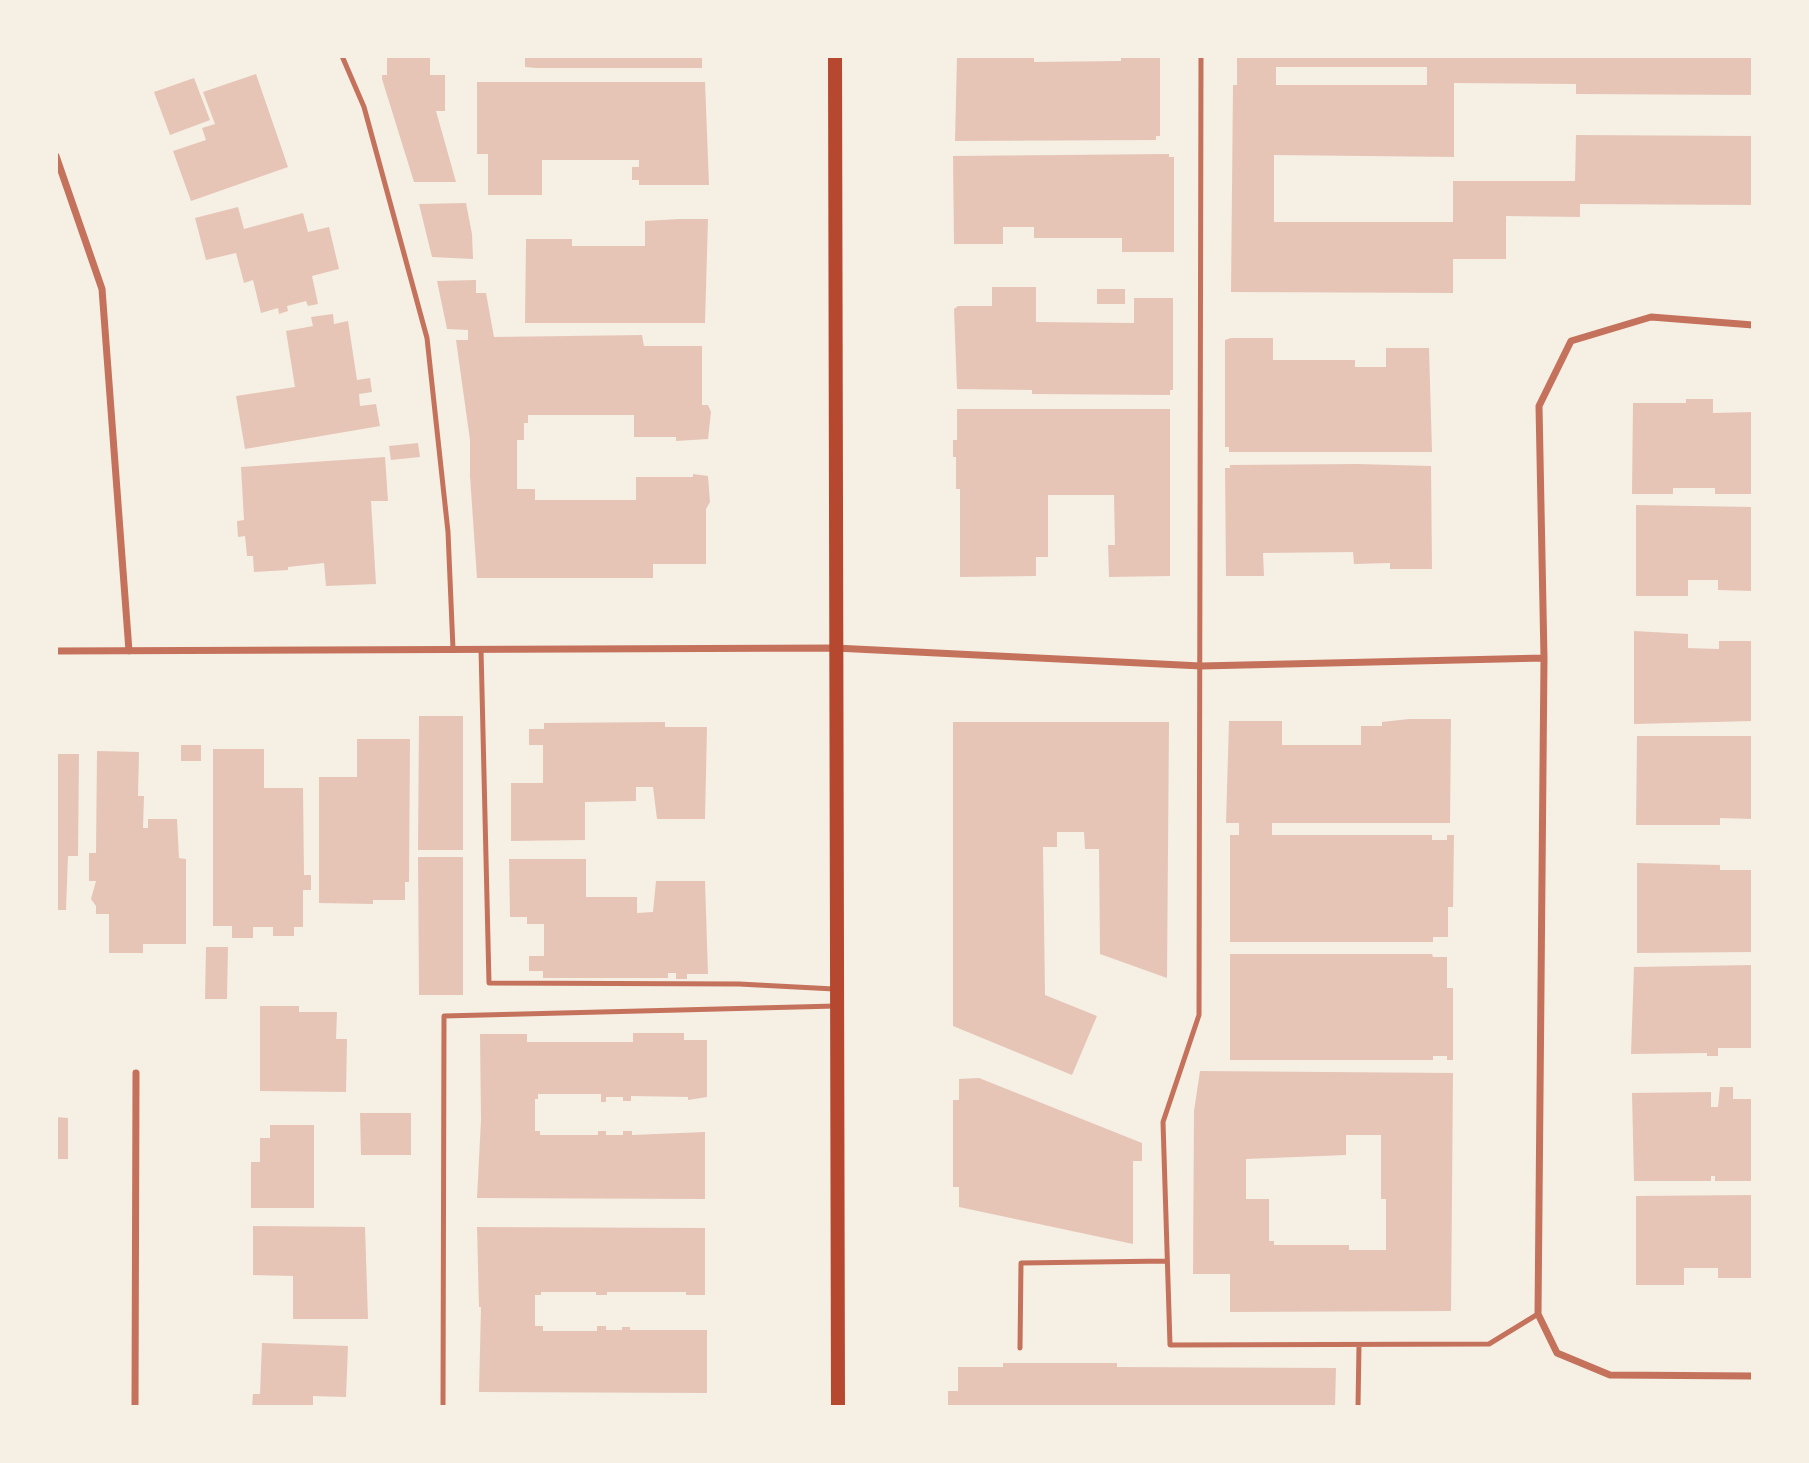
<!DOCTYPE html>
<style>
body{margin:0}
#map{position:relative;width:1809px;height:1463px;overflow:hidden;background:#f6efe4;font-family:"Fira Sans Condensed",sans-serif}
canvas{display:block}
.frame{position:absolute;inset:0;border:58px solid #f6efe4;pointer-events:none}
</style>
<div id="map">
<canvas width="1809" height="1463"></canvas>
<div class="frame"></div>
</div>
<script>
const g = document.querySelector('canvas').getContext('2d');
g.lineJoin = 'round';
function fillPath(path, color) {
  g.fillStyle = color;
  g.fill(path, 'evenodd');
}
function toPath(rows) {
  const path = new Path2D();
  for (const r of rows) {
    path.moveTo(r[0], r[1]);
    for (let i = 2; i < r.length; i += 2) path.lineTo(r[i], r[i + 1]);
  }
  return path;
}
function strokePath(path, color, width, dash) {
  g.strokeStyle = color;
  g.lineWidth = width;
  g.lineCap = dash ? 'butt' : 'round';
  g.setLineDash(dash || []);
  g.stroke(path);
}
const building = toPath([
 [387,56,430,56,430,75,445,75,445,111,436,111,456,182,414,182,382,79,382,75,387,75],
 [525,56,702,56,702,68,536,68,525,67],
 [957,56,1034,56,1034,62,1121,61,1121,56,1160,56,1160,136,1156,136,1156,140,955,141],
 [1237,56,1753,56,1753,95,1576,94,1576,84,1454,83,1454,157,1274,155,1274,222,1453,222,1453,181,1575,181,1576,135,1753,136,1753,205,1580,204,1580,217,1506,216,1506,259,1453,259,1453,293,1231,292,1233,85,1237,85],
 [1276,67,1427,67,1427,85,1276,85],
 [256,74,288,167,191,201,173,151,206,140,202,128,215,124,203,92],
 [194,78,210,120,170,135,154,92],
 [477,82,705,82,709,185,639,185,639,180,632,180,632,167,639,167,639,160,542,160,542,195,488,195,488,154,477,154],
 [1169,154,1169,157,1174,157,1174,252,1122,252,1122,238,1034,238,1034,227,1003,227,1003,244,954,244,953,156],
 [466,203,472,234,473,259,432,257,419,204],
 [238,207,244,229,303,213,308,232,329,227,339,269,312,276,318,304,308,306,306,301,287,306,288,311,279,314,278,308,261,313,253,280,244,283,236,253,206,260,195,218],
 [679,219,708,219,705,323,525,323,526,239,572,239,572,246,645,246,645,221],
 [476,280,476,293,486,293,494,337,642,335,644,346,702,346,702,405,708,405,711,412,708,439,676,441,676,437,634,437,634,415,528,415,528,423,524,423,524,440,517,440,517,489,535,489,535,500,636,500,636,477,693,477,693,474,708,476,710,502,706,509,706,564,653,564,653,578,477,578,470,476,470,440,456,340,468,340,468,330,447,329,437,281],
 [992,287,1036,287,1036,322,1134,323,1134,298,1173,298,1173,390,1170,390,1170,395,1032,394,1032,390,957,389,954,309,958,306,992,306],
 [1097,289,1125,289,1125,304,1097,304],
 [333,314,334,324,348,321,357,380,370,378,372,392,359,394,360,406,376,404,380,426,245,449,236,396,295,387,286,331,313,326,311,317],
 [1231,338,1273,338,1273,360,1355,360,1355,367,1386,367,1386,348,1429,348,1432,452,1229,452,1229,447,1225,447,1225,340],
 [1686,399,1713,399,1713,413,1753,412,1753,494,1715,494,1715,488,1673,488,1673,494,1632,494,1633,403,1686,403],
 [957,409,1170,409,1170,576,1109,577,1108,545,1115,545,1114,495,1048,495,1048,557,1036,557,1036,576,960,577,960,489,956,489,956,457,953,457,953,440,957,440],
 [418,443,420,457,391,460,389,446],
 [385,457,388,501,371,501,376,584,326,586,324,563,288,567,288,570,254,572,253,556,247,556,245,536,238,537,237,521,244,520,241,467],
 [1357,464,1431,466,1432,569,1390,569,1390,563,1354,564,1353,552,1263,553,1264,576,1226,576,1225,468,1230,468,1230,465],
 [1636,505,1753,507,1753,591,1718,590,1718,580,1688,580,1688,596,1636,596],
 [1634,631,1688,634,1688,648,1719,649,1719,641,1753,641,1753,721,1634,724],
 [419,716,463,716,463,850,418,850],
 [1409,719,1451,719,1450,823,1272,823,1272,835,1432,835,1432,840,1447,840,1447,835,1454,835,1453,907,1448,907,1448,937,1433,937,1433,942,1230,942,1230,835,1239,835,1239,823,1226,823,1229,721,1282,721,1282,745,1361,745,1361,726,1382,726,1382,722],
 [665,722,665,727,707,727,705,819,657,819,653,787,636,787,636,801,585,802,585,840,511,841,511,783,543,783,543,745,529,745,529,729,544,729,544,723],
 [953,722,1169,722,1167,978,1100,954,1099,849,1085,849,1084,832,1057,832,1057,847,1043,847,1045,995,1097,1016,1072,1075,953,1026],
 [1637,736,1753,736,1753,819,1720,818,1720,825,1636,825],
 [357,739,410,739,409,882,405,882,405,900,373,900,373,904,319,903,319,777,357,777],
 [181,745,201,745,201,761,181,761],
 [213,749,264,749,264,788,303,788,304,875,311,875,311,890,303,890,303,927,294,927,294,936,273,936,273,927,253,927,253,938,232,938,232,926,213,926],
 [97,751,139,752,138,796,144,796,143,828,148,828,148,819,177,819,179,858,186,859,186,944,143,944,143,953,109,953,109,914,96,914,96,906,91,899,96,881,89,881,89,853,96,853],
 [56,754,79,754,78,856,68,856,66,910,56,910],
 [418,857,463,857,463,995,419,995],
 [509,859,586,859,586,897,637,897,637,913,653,912,656,881,705,881,708,974,687,974,687,979,676,979,676,973,668,973,668,978,543,978,543,971,529,971,529,956,544,956,544,924,527,924,527,917,510,917],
 [1637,863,1720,865,1720,870,1753,870,1753,952,1637,953],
 [206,947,228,947,227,999,205,999],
 [1230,954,1432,954,1433,957,1447,957,1447,988,1453,988,1453,1060,1447,1060,1447,1056,1433,1056,1433,1060,1230,1060],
 [1753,965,1753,1048,1718,1048,1718,1056,1707,1056,1707,1053,1631,1054,1634,967],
 [260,1006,299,1006,299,1012,337,1012,336,1039,347,1039,346,1092,260,1091],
 [633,1033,684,1033,684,1040,707,1040,707,1097,688,1100,688,1097,631,1096,631,1101,623,1101,623,1097,606,1097,606,1102,601,1102,601,1094,538,1094,538,1099,535,1099,535,1131,540,1131,540,1135,598,1135,598,1131,606,1131,606,1135,623,1135,623,1131,632,1131,632,1135,705,1132,705,1199,477,1198,481,1120,480,1034,527,1034,527,1042,633,1042],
 [1200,1071,1453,1073,1451,1311,1230,1312,1230,1274,1193,1274,1194,1111],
 [1346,1135,1381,1135,1381,1199,1386,1199,1386,1250,1349,1250,1349,1245,1274,1245,1274,1241,1269,1241,1269,1199,1246,1199,1246,1159,1346,1155],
 [979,1078,1142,1143,1142,1161,1133,1161,1133,1244,959,1207,959,1187,953,1187,953,1100,959,1100,959,1079],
 [1720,1087,1733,1087,1733,1099,1753,1099,1753,1181,1715,1181,1715,1176,1711,1176,1711,1181,1634,1181,1632,1093,1711,1092,1711,1107,1718,1107],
 [360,1113,411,1113,411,1155,361,1155],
 [56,1117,68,1118,68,1159,56,1159],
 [270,1125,314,1125,314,1208,251,1208,251,1162,260,1162,260,1138,270,1138],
 [1753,1195,1753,1278,1718,1278,1718,1268,1684,1268,1684,1285,1636,1285,1636,1196],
 [253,1226,365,1227,368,1319,293,1319,293,1276,253,1275],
 [477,1227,705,1228,705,1295,686,1295,686,1292,607,1292,607,1295,596,1295,596,1292,541,1292,541,1295,535,1295,535,1326,543,1326,543,1331,597,1331,597,1326,606,1326,606,1330,622,1330,622,1327,630,1327,630,1330,707,1330,707,1393,479,1392,481,1307,479,1307],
 [262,1343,348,1346,346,1397,313,1396,313,1407,252,1407,253,1394,260,1394],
 [1003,1363,1117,1363,1117,1367,1336,1368,1335,1407,948,1407,948,1391,958,1391,958,1367,1003,1367]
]);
const service = toPath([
 [342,56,364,107,427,338,448,532,453,649],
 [1201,56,1199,1015,1163,1122,1170,1345,1489,1344,1538,1314],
 [481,649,489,983,739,984,834,989],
 [1020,1348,1021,1263,1167,1261],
 [443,1407,444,1016,836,1006],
 [1358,1407,1359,1345]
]);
const minor = toPath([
 [56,156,102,289,129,651],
 [1753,325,1651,317,1571,341,1539,406,1544,658,1538,1314,1557,1353,1610,1375,1753,1376],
 [56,651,835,648,1201,666,1544,658],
 [135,1407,136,1073]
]);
const secondary = toPath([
 [835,56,838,1407]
]);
fillPath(building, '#e6c5b7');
strokePath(service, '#c5725c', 5);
strokePath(minor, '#c5725c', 7);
strokePath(secondary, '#b5482f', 14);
</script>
